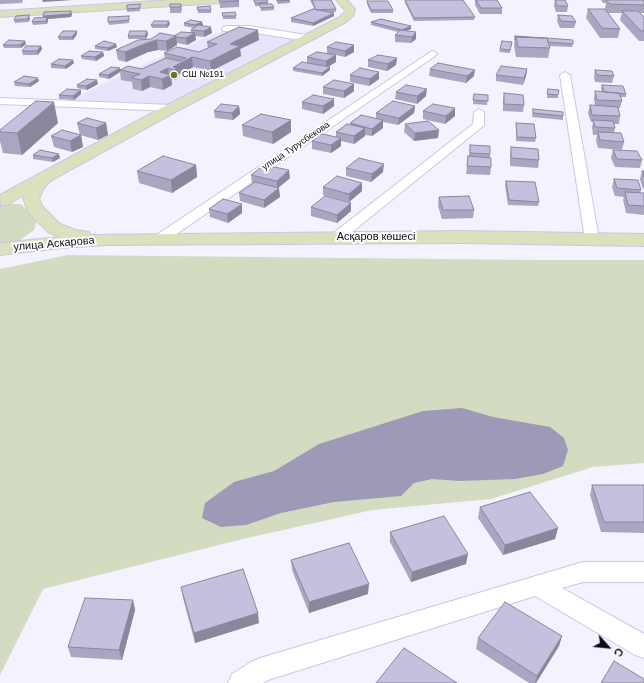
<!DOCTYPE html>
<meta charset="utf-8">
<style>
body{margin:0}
#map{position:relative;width:644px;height:683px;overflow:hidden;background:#f4f2ff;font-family:Helvetica,sans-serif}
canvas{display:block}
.north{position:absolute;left:588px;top:627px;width:40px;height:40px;-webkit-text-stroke:3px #fff;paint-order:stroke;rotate:117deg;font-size:11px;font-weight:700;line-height:16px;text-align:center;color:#0c0a14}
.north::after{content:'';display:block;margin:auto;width:14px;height:18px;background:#0c0a14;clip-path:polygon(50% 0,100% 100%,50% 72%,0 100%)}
</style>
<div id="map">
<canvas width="644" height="683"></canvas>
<div class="north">С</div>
</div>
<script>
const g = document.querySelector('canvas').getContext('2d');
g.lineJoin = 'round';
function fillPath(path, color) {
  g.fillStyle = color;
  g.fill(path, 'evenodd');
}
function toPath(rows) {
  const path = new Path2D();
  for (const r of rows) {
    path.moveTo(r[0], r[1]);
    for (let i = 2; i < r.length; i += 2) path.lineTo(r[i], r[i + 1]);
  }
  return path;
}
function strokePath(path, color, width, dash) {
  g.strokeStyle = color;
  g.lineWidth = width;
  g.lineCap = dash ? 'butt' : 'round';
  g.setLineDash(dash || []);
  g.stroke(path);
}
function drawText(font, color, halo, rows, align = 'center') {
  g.font = font + ' Helvetica,sans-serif';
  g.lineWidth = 4;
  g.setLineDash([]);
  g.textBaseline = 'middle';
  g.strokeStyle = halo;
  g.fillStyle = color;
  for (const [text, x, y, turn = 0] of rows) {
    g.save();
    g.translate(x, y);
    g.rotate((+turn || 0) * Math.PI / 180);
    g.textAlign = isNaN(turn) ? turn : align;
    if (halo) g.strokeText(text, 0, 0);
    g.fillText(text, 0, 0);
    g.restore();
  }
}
const built = toPath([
 [222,31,246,31,298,38,171,105,67,102,135,68]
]);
const green = toPath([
 [3,204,21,204,37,220,34,230,20,240,0,246,0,206],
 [68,255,536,260,644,260,644,463,593,467,491,499,372,510,243,539,43,589,0,675,0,269]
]);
const water = toPath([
 [462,408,493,417,550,427,564,438,568,450,563,466,543,474,515,479,460,481,432,479,414,483,401,496,334,502,281,513,246,525,221,527,202,518,205,503,234,482,274,471,319,444,423,411]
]);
const street = toPath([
 [226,26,249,26,307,35,311,38,307,41,249,32,223,31,222,29,223,27,226,26],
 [432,51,435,52,437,54,435,56,165,242,160,243,155,242,153,239,155,236,432,51],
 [565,72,570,75,599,239,597,242,592,243,587,242,585,239,560,75,565,72],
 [0,98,172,105,177,108,172,111,0,104,0,98],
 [479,109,484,112,484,125,482,127,341,241,336,242,331,241,329,238,331,235,473,124,474,112,479,109],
 [583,562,644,562,644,582,583,582,562,588,644,634,644,658,635,655,535,596,268,680,263,683,228,683,232,674,251,662,260,658,583,562]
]);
const secondary = toPath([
 [171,0,224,0,219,3,0,17,0,11,171,0],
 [336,0,347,0,355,9,353,16,346,22,177,111,50,181,44,188,39,198,42,206,60,224,76,230,89,232,91,235,461,231,644,234,644,246,461,243,108,245,61,248,0,255,0,243,60,237,48,232,28,212,23,198,24,195,7,205,1,206,0,195,167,105,338,18,344,13,345,10,336,0]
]);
const wall = toPath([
 [0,0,23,0,22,3,0,4],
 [219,0,239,1,239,7,220,8],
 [254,0,268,2,268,4,274,7,274,10,261,11,260,6,255,6],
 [276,0,290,0,290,3,278,4],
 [310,0,331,0,336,9,336,12,328,12,334,13,334,16,313,26,291,22,291,18,315,10],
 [405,0,475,17,474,20,414,21,405,3],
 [475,0,497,0,502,8,502,14,480,14,475,5],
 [555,0,565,0,568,6,567,12,556,12,554,6],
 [601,0,644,0,644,13,640,13,644,17,644,41,639,41,620,20,622,13,608,13,620,29,618,38,600,38,586,18,588,9,605,9,606,3,603,3],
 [367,1,393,10,393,13,371,13,367,4],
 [140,4,140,11,127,12,127,9],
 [181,4,182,9,181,13,170,13,170,7],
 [197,7,211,10,211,13,198,13],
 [222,13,236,16,236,19,223,19],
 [72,14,71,17,48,19,48,20,47,24,33,25,32,22,43,18,43,16],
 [558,15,576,22,574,28,560,28,557,21],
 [129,16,129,23,109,25,108,22],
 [30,19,28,22,15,23,14,20],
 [202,22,203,25,201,26,212,33,204,37,195,36,196,40,187,45,177,43,177,45,167,51,158,50,148,52,126,62,118,60,116,50,174,36,191,33,191,30,194,28,184,26,184,23],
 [371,22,411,29,406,31,416,39,411,43,395,42,395,35,398,32,371,25],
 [170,24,167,28,152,28,151,25],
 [147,31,148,34,146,39,128,39,128,36],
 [77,34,73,40,59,40,58,37],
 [515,36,573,44,572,47,549,46,550,48,548,58,516,57,514,46],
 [259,40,240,49,241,56,211,71,193,67,178,75,178,78,175,80,171,79,172,85,163,90,150,87,142,91,133,89,132,82,121,80,120,72,109,79,99,77,99,74,120,68,120,70,142,69,165,58,164,53,199,52,208,48,207,42],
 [512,42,510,53,499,52,500,49],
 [26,44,21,48,4,48,3,45],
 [41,46,42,49,38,55,23,55,22,51],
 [95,46,117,47,108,51,95,49],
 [327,47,354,52,345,57,336,55,336,62,327,67,330,67,330,70,322,76,293,71,293,68,307,63,307,57,327,53],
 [103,52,104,56,96,61,82,59,81,56],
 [397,58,396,65,387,71,368,67,368,60],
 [74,63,66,69,51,68,51,64],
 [430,69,474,76,466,83,429,76],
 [527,69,526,76,523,85,496,81,496,75],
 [595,70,614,76,612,83,595,82,594,77],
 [350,75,379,79,369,86,350,82],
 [39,81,30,87,15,86,14,82],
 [98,84,87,90,77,88,77,85],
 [354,84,354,91,344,98,323,94,323,87],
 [602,85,626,94,626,97,621,97,622,101,620,108,618,108,620,116,619,124,614,124,615,128,614,133,624,142,622,150,598,148,596,140,597,135,593,135,592,127,593,122,591,122,588,113,590,105,595,106,594,99,595,91,602,92,601,89],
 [548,89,558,95,558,98,547,98],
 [81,90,81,94,74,100,59,99,59,95],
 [396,92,426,96,417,104,395,99],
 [504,93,524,105,523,112,503,111,503,101],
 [474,94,488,95,487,105,473,104],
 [334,99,334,106,323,114,302,109,302,102],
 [239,106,240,114,233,120,215,118,214,111],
 [415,106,414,113,398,125,383,122,383,128,372,136,365,135,365,136,354,144,341,141,341,146,331,153,312,149,312,141,336,137,336,132,350,125,350,123,376,119,376,113],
 [533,109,563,116,563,120,532,117],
 [423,111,455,116,445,124,423,119],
 [291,120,291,132,273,144,243,136,242,125],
 [58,123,22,155,3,153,0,141,0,130],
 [77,123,106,123,108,135,98,140,80,135],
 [516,123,536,138,535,142,516,141],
 [405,124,438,138,414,141,404,132],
 [81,135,83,147,72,152,54,147,51,136],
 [470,145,490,154,490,158,491,167,490,175,466,174,468,156,469,156],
 [511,147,539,160,538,168,510,166,510,155],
 [613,150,642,160,640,168,615,167,611,158],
 [33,155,60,158,53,162,33,159],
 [196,165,197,177,172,193,139,183,137,171],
 [346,168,383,172,371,182,346,176],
 [642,171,644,171,644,189,643,189,640,179],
 [251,175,290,178,278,188,280,197,264,208,240,201,239,193,252,184],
 [614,179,641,190,640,193,644,193,644,215,626,213,623,200,624,197,615,196,612,187],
 [506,181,539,202,538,206,508,205,505,185],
 [362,183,362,191,349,202,323,195,323,187],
 [439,197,474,210,473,218,442,219,438,206],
 [351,203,351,211,337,223,311,216,311,207],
 [209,209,242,213,228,223,210,217],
 [592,485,644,485,644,533,601,532,590,495],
 [480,507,558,528,555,539,503,555,478,518],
 [390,532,466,564,411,582,390,542],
 [291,560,368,594,309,613,292,570],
 [181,587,259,623,195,643,183,598],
 [133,600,135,610,122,660,71,657,68,647],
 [562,636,559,646,536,683,529,683,476,649,478,638]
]);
const shadedWall = toPath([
 [42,0,73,0,43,2],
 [71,11,72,14,71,17,48,19,48,20,47,24,46,21,43,19,43,16],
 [334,13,334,16,313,26,313,23],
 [29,15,30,19,28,22,28,19],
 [169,21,170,24,167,28,167,25],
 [202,22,203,25,195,28,195,25],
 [411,26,411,29,402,33,402,30],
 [211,27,212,33,204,37,204,31],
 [258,30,259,40,240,49,241,56,211,71,210,61,230,44],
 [77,31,77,34,73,40,72,37],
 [147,31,148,34,146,39,145,36],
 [416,32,416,39,411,43,412,37],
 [195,33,196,40,187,45,186,38],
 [176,36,177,45,167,51,166,41],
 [157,40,158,50,148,52,126,62,125,52,147,43],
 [25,41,26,44,21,48,20,45],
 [116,44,117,47,108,51,108,48],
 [354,45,354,52,345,57,345,51],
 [41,46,42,49,38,55,37,51],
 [103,52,104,56,96,61,95,57],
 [336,55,336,62,326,68,326,61],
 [192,57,193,67,178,75,178,78,175,80,173,67],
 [397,58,396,65,387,71,388,64],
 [73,60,74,63,66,69,65,66],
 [330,67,330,70,322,76,322,73],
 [120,68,120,72,109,79,108,75],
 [168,68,169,76,171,75,172,85,163,90,162,79,160,72],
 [527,69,526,76,523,85,524,78],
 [475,70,474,76,466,83,467,76],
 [379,72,379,79,369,86,370,79],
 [149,76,150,87,142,91,141,80],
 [38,78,39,81,30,87,29,84],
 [97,80,98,84,87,90,86,86],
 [354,84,354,91,344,98,344,91],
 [427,89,426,96,417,104,417,96],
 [81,90,81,94,74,100,73,96],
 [334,99,334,106,323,114,323,106],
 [54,102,58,123,22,155,17,133],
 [239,106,240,114,233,120,232,113],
 [415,106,414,113,398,125,399,118],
 [455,108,455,116,445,124,446,116],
 [291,120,291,132,273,144,272,132],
 [383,120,383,128,372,136,372,129],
 [106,123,108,135,98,140,96,128],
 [365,128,365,136,354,144,354,136],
 [439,130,438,138,414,141,415,133],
 [81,135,83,147,72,152,70,141],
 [341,138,341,146,331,153,331,145],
 [59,154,60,158,53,162,52,158],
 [384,164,383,172,371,182,372,174],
 [196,165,197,177,172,193,171,180],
 [289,170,290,178,277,189,277,181],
 [362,183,362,191,349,202,349,194],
 [279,188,280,197,264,208,264,200],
 [351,203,351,211,337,223,337,215],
 [242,204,242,213,228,223,227,214],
 [558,528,555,539,503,555,505,545],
 [468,554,466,564,411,582,412,572],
 [369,584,368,594,309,613,309,602],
 [133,600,135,610,122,660,119,650],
 [258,613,259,623,195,643,194,633],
 [562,636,559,646,536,683,535,683,537,676]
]);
const building = toPath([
 [219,0,238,0,239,1,220,2,219,0],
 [254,0,267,0,268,2,255,3,254,0],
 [277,0,290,0,278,1,277,0],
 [312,0,331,0,336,9,316,10,312,0],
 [405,0,463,0,475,17,414,18,405,0],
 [476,0,497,0,502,8,481,8,476,0],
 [555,0,565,0,568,6,557,6,555,0],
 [606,0,644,0,644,5,610,4,606,0],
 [367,1,388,1,393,10,371,10,367,1],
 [140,4,140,8,127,9,127,5,140,4],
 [170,4,181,4,181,7,170,7,170,4],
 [259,4,272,4,274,7,261,8,259,4],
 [210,6,211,10,198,10,197,7,210,6],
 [313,9,334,13,313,23,291,18,313,9],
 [588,9,605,9,620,29,602,28,588,9],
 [71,11,70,14,43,16,44,12,71,11],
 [622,11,638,11,644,17,644,31,641,31,622,11],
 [235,12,236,16,223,16,222,13,235,12],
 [29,15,28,19,14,20,16,16,29,15],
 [558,15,572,16,576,22,561,21,558,15],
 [129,16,129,20,108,22,108,17,129,16],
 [47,17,46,21,32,22,34,18,47,17],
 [381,19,411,26,402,30,371,22,381,19],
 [191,20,202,22,195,25,184,23,191,20],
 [154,21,169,21,167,25,151,25,154,21],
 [198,25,211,27,204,31,191,30,198,25],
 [239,27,258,30,230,44,240,46,210,61,192,57,173,67,177,68,174,70,168,68,160,72,171,75,162,79,149,76,141,80,131,78,140,74,120,70,128,66,142,69,166,58,180,61,186,58,164,53,177,47,199,52,217,44,207,42,239,27],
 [400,30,416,32,412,37,395,35,400,30],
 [63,31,77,31,72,37,58,37,63,31],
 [130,31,147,31,145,36,128,36,130,31],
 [181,32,195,33,186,38,176,37,176,36,174,36,181,32],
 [160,33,176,36,166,41,157,40,147,43,125,52,116,50,138,40,151,39,160,33],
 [515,36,545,38,516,37,515,40,515,36],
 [516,37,547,38,550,48,518,47,516,37],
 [547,38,573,40,573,44,548,42,547,38],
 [9,40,25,41,20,45,3,45,9,40],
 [104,41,116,44,108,48,95,46,104,41],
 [502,41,512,42,510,50,500,49,502,41],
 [336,42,354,45,345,51,327,47,336,42],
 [26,46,41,46,37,51,22,51,26,46],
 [89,51,103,52,95,57,81,56,89,51],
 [317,52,336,55,326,61,307,57,317,52],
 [378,55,397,58,388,64,368,60,378,55],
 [59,59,73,60,65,66,51,64,59,59],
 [302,62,330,67,322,73,293,68,302,62],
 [438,63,475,70,467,76,430,69,438,63],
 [501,66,527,69,524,78,496,75,501,66],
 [111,67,120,68,108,75,99,74,111,67],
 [360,68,379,72,370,79,350,75,360,68],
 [595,70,612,71,614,76,597,75,595,70],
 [24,76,38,78,29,84,14,82,24,76],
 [87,79,97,80,86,86,77,85,87,79],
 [334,80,354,84,344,91,323,87,334,80],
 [406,85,427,89,417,96,396,92,406,85],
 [602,85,623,86,626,94,604,92,602,85],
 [67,89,81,90,73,96,59,95,67,89],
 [548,89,559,90,558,95,547,94,548,89],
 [595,91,619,93,622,101,597,100,595,91],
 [504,93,523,95,524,105,504,104,504,93],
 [474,94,488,95,488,101,473,100,474,94],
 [313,95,334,99,323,106,302,102,313,95],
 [36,101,54,102,17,133,0,132,0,130,36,101],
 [393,101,415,106,399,118,376,113,393,101],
 [221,104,239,106,232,113,214,111,221,104],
 [433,104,455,108,446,116,423,111,433,104],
 [590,105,618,107,620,116,592,115,590,105],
 [533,109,563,112,563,116,533,113,533,109],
 [261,114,291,120,272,132,242,125,261,114],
 [361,115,383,120,372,129,350,123,361,115],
 [87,118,106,123,96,128,77,123,87,118],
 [593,120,613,121,615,128,595,127,593,120],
 [428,121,439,130,415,133,405,124,428,121],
 [516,123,534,124,536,138,517,137,516,123],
 [347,124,365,128,354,136,336,132,347,124],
 [62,130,81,135,70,141,51,136,62,130],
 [598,132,621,133,624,142,600,140,598,132],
 [322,134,341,138,331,145,312,141,322,134],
 [470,145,490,146,490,154,470,153,470,145],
 [511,147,538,149,539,160,511,158,511,147],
 [40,150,59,154,52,158,33,155,40,150],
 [613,150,637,151,642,160,617,159,613,150],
 [163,156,196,165,171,180,137,171,163,156],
 [468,156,491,158,491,167,467,166,468,156],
 [359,158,384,164,372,174,346,168,359,158],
 [264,165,289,170,277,181,251,175,264,165],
 [642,171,644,171,644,177,642,171],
 [337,176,362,183,349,194,323,187,337,176],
 [614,179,638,180,641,190,617,188,614,179],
 [506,181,535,182,539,202,509,200,506,181],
 [255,182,279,188,264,200,239,193,255,182],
 [625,192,644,193,644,206,628,205,625,192],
 [325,196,351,203,337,215,311,207,325,196],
 [469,196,474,210,443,210,439,197,469,196],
 [223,199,242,204,227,214,209,209,223,199],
 [592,485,644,485,644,522,604,522,592,485],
 [530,492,558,528,505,545,480,507,530,492],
 [444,516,468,554,412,572,390,532,444,516],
 [349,543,369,584,309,602,291,560,349,543],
 [243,569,258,613,194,633,181,587,243,569],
 [85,598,133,600,119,650,68,647,85,598],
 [505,602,562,636,537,676,478,638,505,602],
 [404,648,457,683,376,683,404,648],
 [614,661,644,679,644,683,601,683,614,661]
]);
const markers = [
 [174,75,4,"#677826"]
];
const farPoinames = [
 ["СШ №191",182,75]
];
const farStreetnames = [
 ["улица Турусбекова",296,146,-34]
];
const streetNames = [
 ["Асқаров көшесі",376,237],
 ["улица Аскарова",54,244,-5]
];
fillPath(built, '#e8e4fc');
fillPath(green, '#d3dbc0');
fillPath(water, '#9f99b8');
strokePath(street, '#ccc6e6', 2);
strokePath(secondary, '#ccc6e6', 2);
fillPath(street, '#fff');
fillPath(secondary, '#dbe1bd');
fillPath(wall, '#aaa5c0');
fillPath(shadedWall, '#8b869c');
fillPath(building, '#c6c0df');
strokePath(building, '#8b869c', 1);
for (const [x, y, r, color] of markers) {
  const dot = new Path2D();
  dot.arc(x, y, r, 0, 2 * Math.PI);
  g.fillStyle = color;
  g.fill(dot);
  strokePath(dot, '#fff', 1.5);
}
drawText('9px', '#0c0a14', '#fff', farPoinames, 'left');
drawText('9px', '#0c0a14', '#fff', farStreetnames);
drawText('11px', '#0c0a14', '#fff', streetNames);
</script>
